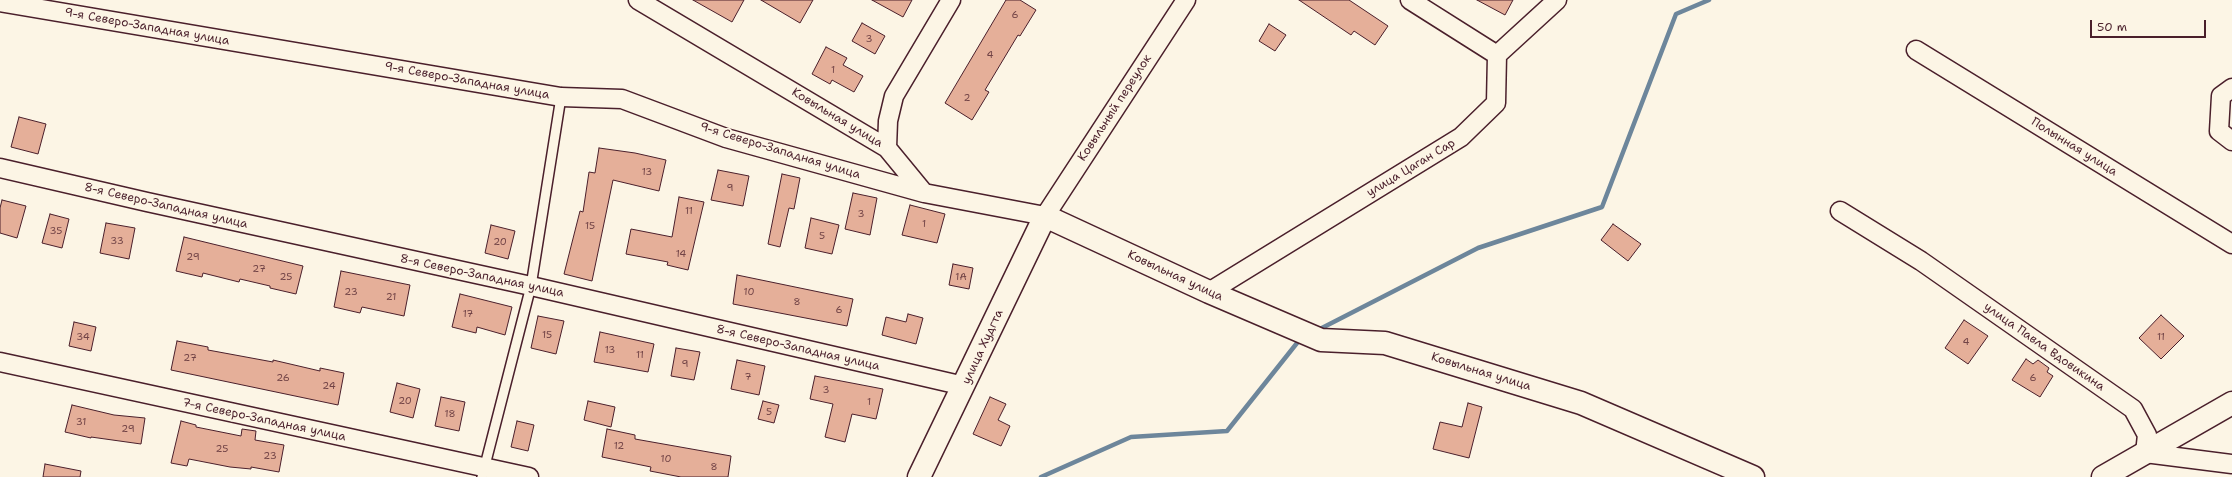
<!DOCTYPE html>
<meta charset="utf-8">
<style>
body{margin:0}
#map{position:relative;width:2232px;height:477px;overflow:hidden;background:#fcf5e5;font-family:"Shantell Sans",sans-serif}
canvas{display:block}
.scale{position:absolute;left:2090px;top:20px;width:116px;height:18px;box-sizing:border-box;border:2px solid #4a1f2b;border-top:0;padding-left:5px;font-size:12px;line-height:14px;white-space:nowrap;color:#4a1f2b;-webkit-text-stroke:3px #fcf5e5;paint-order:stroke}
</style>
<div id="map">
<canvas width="2232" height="477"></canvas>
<div class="scale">50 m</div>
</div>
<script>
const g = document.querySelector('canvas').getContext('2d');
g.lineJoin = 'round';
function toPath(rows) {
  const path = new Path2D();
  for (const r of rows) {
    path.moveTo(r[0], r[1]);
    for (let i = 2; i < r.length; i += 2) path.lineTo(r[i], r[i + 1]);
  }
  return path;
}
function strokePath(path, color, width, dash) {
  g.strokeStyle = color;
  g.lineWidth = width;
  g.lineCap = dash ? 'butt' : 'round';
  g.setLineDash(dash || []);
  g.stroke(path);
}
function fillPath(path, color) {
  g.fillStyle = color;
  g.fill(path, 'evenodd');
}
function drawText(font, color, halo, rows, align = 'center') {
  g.font = font + ' "Shantell Sans",sans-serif';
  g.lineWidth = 3.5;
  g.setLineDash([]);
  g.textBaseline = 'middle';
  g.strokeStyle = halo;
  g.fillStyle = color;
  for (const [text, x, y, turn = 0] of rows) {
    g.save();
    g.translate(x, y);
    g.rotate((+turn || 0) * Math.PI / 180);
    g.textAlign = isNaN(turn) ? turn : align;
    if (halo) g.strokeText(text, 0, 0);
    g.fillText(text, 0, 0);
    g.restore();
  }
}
const stream = toPath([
 [1316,331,1478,248,1602,207,1676,14,1709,0],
 [1041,477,1131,437,1227,431,1301,338]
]);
const building = toPath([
 [693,0,744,0,732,22,693,0],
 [761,0,813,0,800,23,761,0],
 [872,0,912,0,903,17,872,0],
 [1006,0,1020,0,1036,10,1020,36,1018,35,985,90,989,92,972,120,945,103,1006,0],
 [1299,0,1349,0,1388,26,1375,45,1354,31,1351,35,1299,0],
 [1477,0,1513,0,1505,15,1477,0],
 [862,23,885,36,875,54,852,41,862,23],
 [1269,24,1286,35,1275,51,1259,41,1269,24],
 [826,47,847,58,843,65,863,76,854,92,832,80,830,84,812,74,826,47],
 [19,117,46,124,38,154,11,147,19,117],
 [599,148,635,153,666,160,659,191,613,180,592,281,564,274,580,211,583,212,589,172,595,173,599,148],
 [718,170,749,176,743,206,711,200,718,170],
 [782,174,800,178,794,209,789,208,780,247,768,244,782,174],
 [853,193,877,198,870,235,845,229,853,193],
 [679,197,704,202,688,270,667,265,668,262,626,254,631,229,672,237,679,197],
 [2,200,26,206,17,238,0,233,0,208,2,200],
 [910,205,945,214,937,243,902,235,910,205],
 [50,214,69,219,62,248,42,243,50,214],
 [811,218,839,225,832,254,805,248,811,218],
 [106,223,135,228,129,259,100,253,106,223],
 [1613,224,1641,244,1628,261,1601,240,1613,224],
 [491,225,515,231,508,259,485,253,491,225],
 [184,237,303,266,296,294,270,288,270,286,240,279,239,282,203,273,202,277,176,271,184,237],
 [953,264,973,268,969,289,949,285,953,264],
 [341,271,410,285,404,316,362,307,360,313,334,307,341,271],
 [737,275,853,299,847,326,733,304,737,275],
 [460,294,512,307,505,335,477,327,476,333,452,327,460,294],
 [908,314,923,318,916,344,882,335,886,317,906,322,908,314],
 [2161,315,2184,336,2161,359,2139,338,2161,315],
 [538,316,564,321,556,354,531,348,538,316],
 [1964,320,1988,336,1968,364,1945,348,1964,320],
 [74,322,96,327,91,351,69,346,74,322],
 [600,332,654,344,648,372,594,362,600,332],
 [177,341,208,347,208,350,273,362,273,360,320,371,320,368,344,373,338,405,171,370,177,341],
 [676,348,700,352,694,380,671,376,676,348],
 [2026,359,2033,364,2038,360,2049,368,2047,372,2053,376,2040,397,2012,380,2026,359],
 [737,360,765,366,759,395,731,389,737,360],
 [815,376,883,389,876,419,852,414,845,442,825,437,833,404,810,399,815,376],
 [397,383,420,389,413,418,390,412,397,383],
 [441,397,465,402,459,431,435,426,441,397],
 [990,397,1006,404,998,420,1010,426,1001,446,973,434,990,397],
 [588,401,615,407,611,427,584,420,588,401],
 [763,401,779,405,774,423,758,419,763,401],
 [1468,403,1482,407,1469,458,1433,449,1440,422,1462,427,1468,403],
 [72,405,114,415,145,418,141,444,91,437,91,438,65,432,72,405],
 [181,421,196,425,196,427,241,436,242,429,256,431,255,440,284,445,279,472,251,467,251,469,230,467,189,459,187,466,171,463,181,421],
 [517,421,534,425,528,451,511,447,517,421],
 [607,429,635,435,635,439,731,456,728,477,681,477,650,471,651,467,602,457,607,429],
 [45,464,81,471,80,477,43,477,45,464]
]);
const service = toPath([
 [482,477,531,286,561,97]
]);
const minor = toPath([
 [638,0,887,148,924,193,1045,216,1186,0],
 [1410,0,1497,55],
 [0,2,561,97,622,99,726,138,924,193],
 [1916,50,2232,244],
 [2232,88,2221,96,2219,131,2232,141],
 [887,148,888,121,894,96,951,0],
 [0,168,147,202,531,286,964,386],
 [1840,211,1921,261,2133,409,2147,435,2145,453,2232,464],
 [1209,292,1461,137,1496,103,1497,55,1557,0],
 [0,362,529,477]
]);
const tertiary = toPath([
 [919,477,1045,216,1209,292,1321,340,1385,343,1581,403,1753,477],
 [2103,477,2232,403]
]);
const numberNames = [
 ["6",1015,15],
 ["3",869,39],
 ["4",990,55],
 ["1",833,70],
 ["2",967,98],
 ["13",647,172],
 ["9",730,188],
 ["11",689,211],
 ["3",861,214],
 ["1",924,224],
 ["15",590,226],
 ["35",56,231],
 ["5",822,236],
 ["33",117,241],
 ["20",500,242],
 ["14",681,254],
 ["29",193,257],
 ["27",259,269],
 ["25",286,277],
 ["1А",961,277],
 ["23",351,292],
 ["10",749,292],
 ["21",391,297],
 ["8",797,302],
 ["6",839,310],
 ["17",468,314],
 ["15",547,335],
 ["34",83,337],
 ["11",2161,337],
 ["4",1966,342],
 ["13",610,350],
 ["11",640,355],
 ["27",190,358],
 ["9",685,364],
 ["7",748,377],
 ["26",283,378],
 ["6",2033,378],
 ["24",329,386],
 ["3",826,390],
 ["20",405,401],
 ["1",869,402],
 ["5",769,412],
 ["18",450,414],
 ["31",81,422],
 ["29",128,429],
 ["12",619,446],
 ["25",222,449],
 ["23",270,456],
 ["10",666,459],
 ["8",714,467]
];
const streetNames = [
 ["9-я Северо-Западная улица",147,27,10],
 ["9-я Северо-Западная улица",467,81,10],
 ["Ковыльный переулок",1115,108,-57],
 ["Ковыльная улица",837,118,31],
 ["Полынная улица",2074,147,32],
 ["9-я Северо-Западная улица",780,151,17],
 ["улица Цаган Сар",1411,168,-31],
 ["8-я Северо-Западная улица",166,206,13],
 ["8-я Северо-Западная улица",482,276,12],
 ["Ковыльная улица",1175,276,25],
 ["улица Худгта",983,347,-65],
 ["улица Павла Вдовикина",2044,347,35],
 ["8-я Северо-Западная улица",798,348,13],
 ["Ковыльная улица",1481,372,17],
 ["7-я Северо-Западная улица",264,420,12]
];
strokePath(stream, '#6d869b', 4.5);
fillPath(building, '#e5af99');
strokePath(building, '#4a1f2b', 1);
strokePath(service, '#4a1f2b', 12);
strokePath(minor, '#4a1f2b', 21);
strokePath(tertiary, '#4a1f2b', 25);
strokePath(service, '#fcf5e5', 9);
strokePath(minor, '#fcf5e5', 18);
strokePath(tertiary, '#fcf5e5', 22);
drawText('10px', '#714346', null, numberNames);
drawText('12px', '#4a1f2b', '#fcf5e5', streetNames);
</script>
